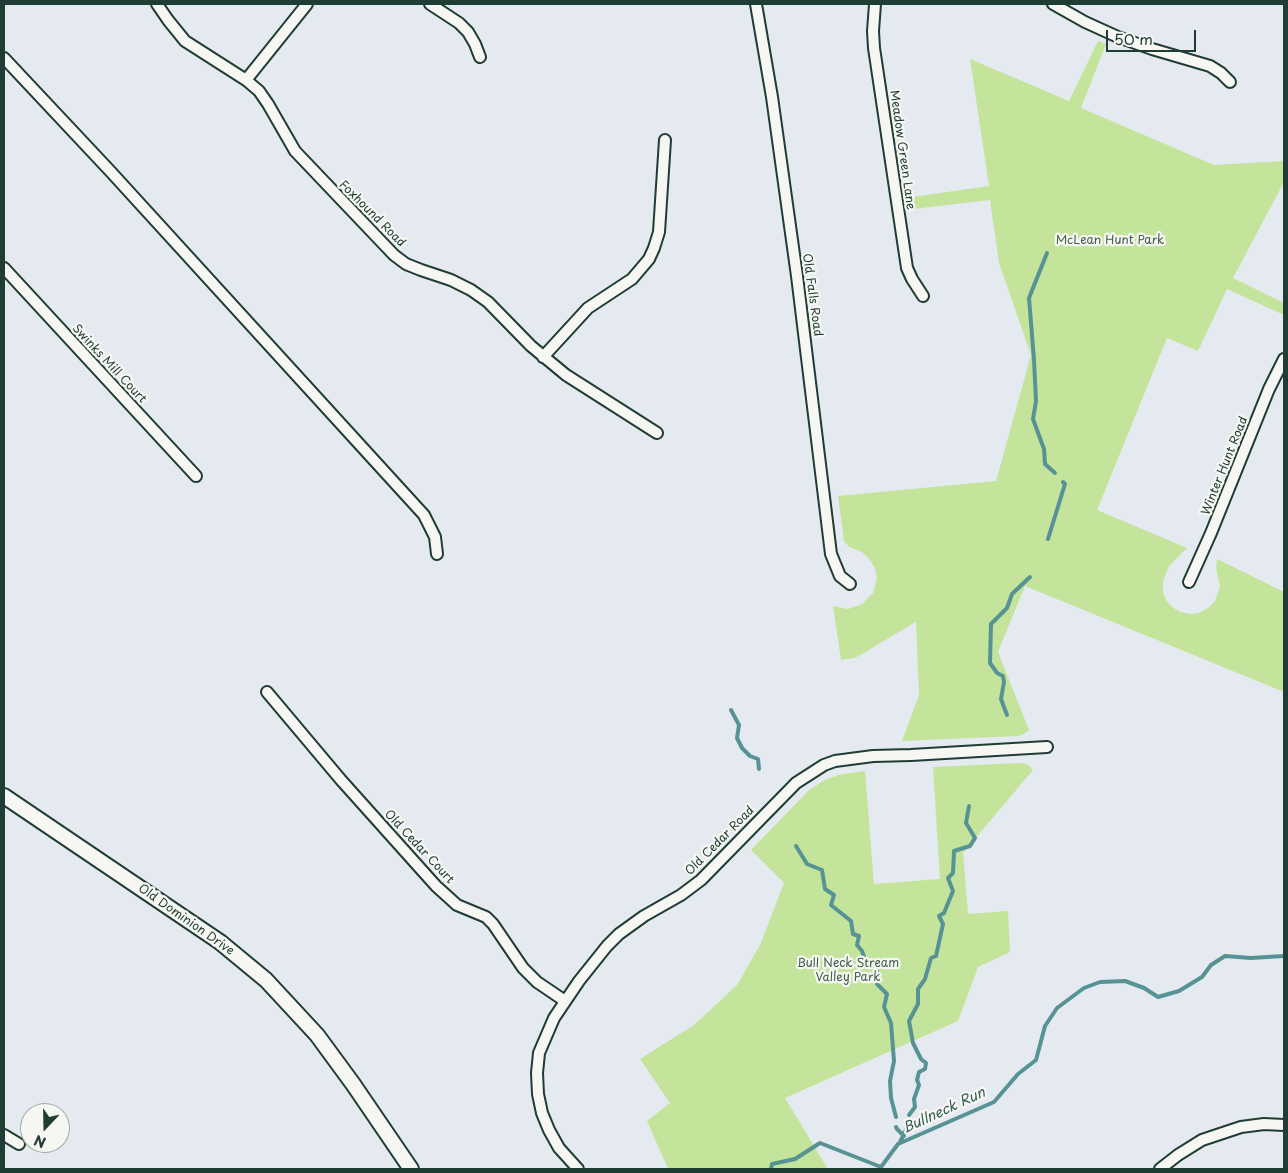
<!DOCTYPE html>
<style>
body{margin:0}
#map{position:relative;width:1288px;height:1173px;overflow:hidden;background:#e5eaf0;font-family:"Playpen Sans",sans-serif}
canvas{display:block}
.frame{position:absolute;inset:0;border:5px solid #1f3d34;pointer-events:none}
.north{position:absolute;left:20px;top:1103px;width:50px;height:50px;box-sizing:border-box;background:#f6f6f2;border:1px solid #a0aca6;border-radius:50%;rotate:201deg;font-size:14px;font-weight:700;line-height:20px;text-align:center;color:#1f3d34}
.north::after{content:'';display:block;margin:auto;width:18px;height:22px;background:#1f3d34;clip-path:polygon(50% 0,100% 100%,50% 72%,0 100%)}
.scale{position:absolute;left:1106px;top:30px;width:90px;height:22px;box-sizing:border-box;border:2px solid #1f3d34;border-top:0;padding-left:6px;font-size:15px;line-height:18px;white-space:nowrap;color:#1f3d34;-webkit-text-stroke:4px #f6f6f2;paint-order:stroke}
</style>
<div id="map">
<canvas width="1288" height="1173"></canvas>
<div class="frame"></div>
<div class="north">N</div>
<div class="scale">50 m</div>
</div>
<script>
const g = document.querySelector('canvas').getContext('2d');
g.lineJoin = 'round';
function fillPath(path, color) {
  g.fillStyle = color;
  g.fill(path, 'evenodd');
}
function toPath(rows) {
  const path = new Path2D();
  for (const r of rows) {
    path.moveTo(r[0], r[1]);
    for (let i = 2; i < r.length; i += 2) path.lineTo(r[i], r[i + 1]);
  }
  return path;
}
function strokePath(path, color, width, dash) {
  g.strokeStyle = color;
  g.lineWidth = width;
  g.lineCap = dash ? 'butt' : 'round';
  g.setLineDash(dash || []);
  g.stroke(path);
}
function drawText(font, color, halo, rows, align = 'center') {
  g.font = font + ' "Playpen Sans",sans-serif';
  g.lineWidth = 4.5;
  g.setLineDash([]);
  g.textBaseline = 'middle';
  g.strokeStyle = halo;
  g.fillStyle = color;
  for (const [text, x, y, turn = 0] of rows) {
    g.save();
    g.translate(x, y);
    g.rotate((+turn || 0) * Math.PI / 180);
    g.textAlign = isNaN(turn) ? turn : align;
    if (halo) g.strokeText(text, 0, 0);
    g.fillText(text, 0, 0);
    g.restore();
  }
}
const green = toPath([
 [1098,41,1106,44,1081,108,1214,165,1284,161,1284,182,1233,278,1284,303,1284,315,1227,289,1198,351,1167,338,1097,510,1187,548,1169,566,1163,581,1163,592,1166,600,1172,607,1180,612,1190,614,1199,613,1208,608,1215,601,1220,587,1216,567,1217,559,1284,592,1284,692,1025,586,998,652,1029,730,1022,735,1018,736,902,741,919,695,916,622,855,658,841,660,833,606,848,609,862,604,873,593,877,578,875,568,870,560,862,552,849,547,844,541,838,496,996,481,1031,355,999,263,990,200,913,209,912,197,989,186,970,59,1069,101],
 [1019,763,1027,764,1033,770,963,853,968,914,1008,911,1010,952,978,967,958,1021,785,1098,828,1169,668,1169,647,1121,670,1103,640,1059,694,1025,737,985,760,945,784,883,751,850,809,790,823,781,838,775,865,771,874,884,940,879,933,767]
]);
const stream = toPath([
 [1047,253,1029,298,1034,360,1036,401,1033,419,1044,449,1045,464,1055,473],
 [1048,539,1065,484,1063,482],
 [731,710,739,725,737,738,742,748,750,756,758,759,759,769],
 [1007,715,1001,699,1004,682,1003,676,997,673,990,663,991,624,1007,608,1012,594,1030,577],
 [796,846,807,864,822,870,825,889,834,895,831,905,851,921,853,934,859,936,857,945,862,951,865,960],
 [877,971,877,984,887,994,884,1007,891,1023,894,1061,890,1081,891,1098,896,1117],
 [909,1115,915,1107,914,1099,919,1085,917,1080,919,1072,925,1069,926,1063,921,1059,913,1043,909,1021,918,1004,918,989,925,979,931,958,936,956,943,924,939,916,944,913,953,891,948,878,953,873,954,851,970,846,975,838,966,823,969,806],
 [896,1127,897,1129,904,1136],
 [900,1142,907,1128],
 [771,1169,772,1164,795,1159,820,1143,881,1167,898,1144,994,1102,1018,1074,1036,1060,1045,1026,1057,1008,1084,988,1100,982,1125,981,1144,988,1158,997,1179,991,1202,977,1211,965,1225,956,1251,958,1284,956]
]);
const street = toPath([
 [157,4,168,20,185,41,246,80,259,91,268,104,295,151,394,255,406,264,421,270,451,280,471,290,488,302,531,346,566,375,657,433],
 [430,4,459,23,468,32,475,44,480,57],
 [756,4,772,97,797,276,831,554,840,576,850,584],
 [875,4,873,31,874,48,907,268,912,279,923,296],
 [1053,4,1085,22,1118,37,1152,49,1210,66,1221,73,1230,82],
 [4,58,111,172,424,515,435,537,437,554],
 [246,80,307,4],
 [4,268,196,476],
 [543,357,588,308,632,279,649,259,654,248,659,232,665,140],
 [1189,582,1211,533,1269,389,1284,359],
 [267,692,341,780,436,886,457,905,486,917,493,924,523,968,537,982,565,1001],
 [4,1135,19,1144],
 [578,1169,559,1148,549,1130,542,1113,538,1094,537,1073,539,1053,554,1018,579,981,607,946,619,934,644,916,681,895,701,880,796,783,824,765,835,761,873,756,911,755,1047,747],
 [1160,1169,1178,1155,1202,1140,1241,1127,1264,1124,1284,1125]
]);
const secondary = toPath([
 [4,796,220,942,266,980,317,1035,353,1084,411,1169]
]);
const streetNames = [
 ["Meadow Green Lane",902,150,82],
 ["Foxhound Road",372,214,45],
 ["Old Falls Road",812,295,82],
 ["Swinks Mill Court",109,364,47],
 ["Winter Hunt Road",1225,466,-68],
 ["Old Cedar Road",720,841,-45],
 ["Old Cedar Court",419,847,47],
 ["Old Dominion Drive",186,920,35]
];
const parkNames = [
 ["McLean Hunt Park",1110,241],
 ["Bull Neck Stream",848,964],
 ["Valley Park",848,978]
];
const waterNames = [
 ["Bullneck Run",944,1111,-25]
];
fillPath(green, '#c4e49c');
strokePath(stream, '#579394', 4);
strokePath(street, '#1f3d34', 14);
strokePath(secondary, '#1f3d34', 18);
strokePath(street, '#f6f6f2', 10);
strokePath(secondary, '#f6f6f2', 14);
drawText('12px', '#1f3d34', '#f6f6f2', streetNames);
drawText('12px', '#405e49', '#f6f6f2', parkNames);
drawText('italic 14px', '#325a54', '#f6f6f2', waterNames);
</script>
